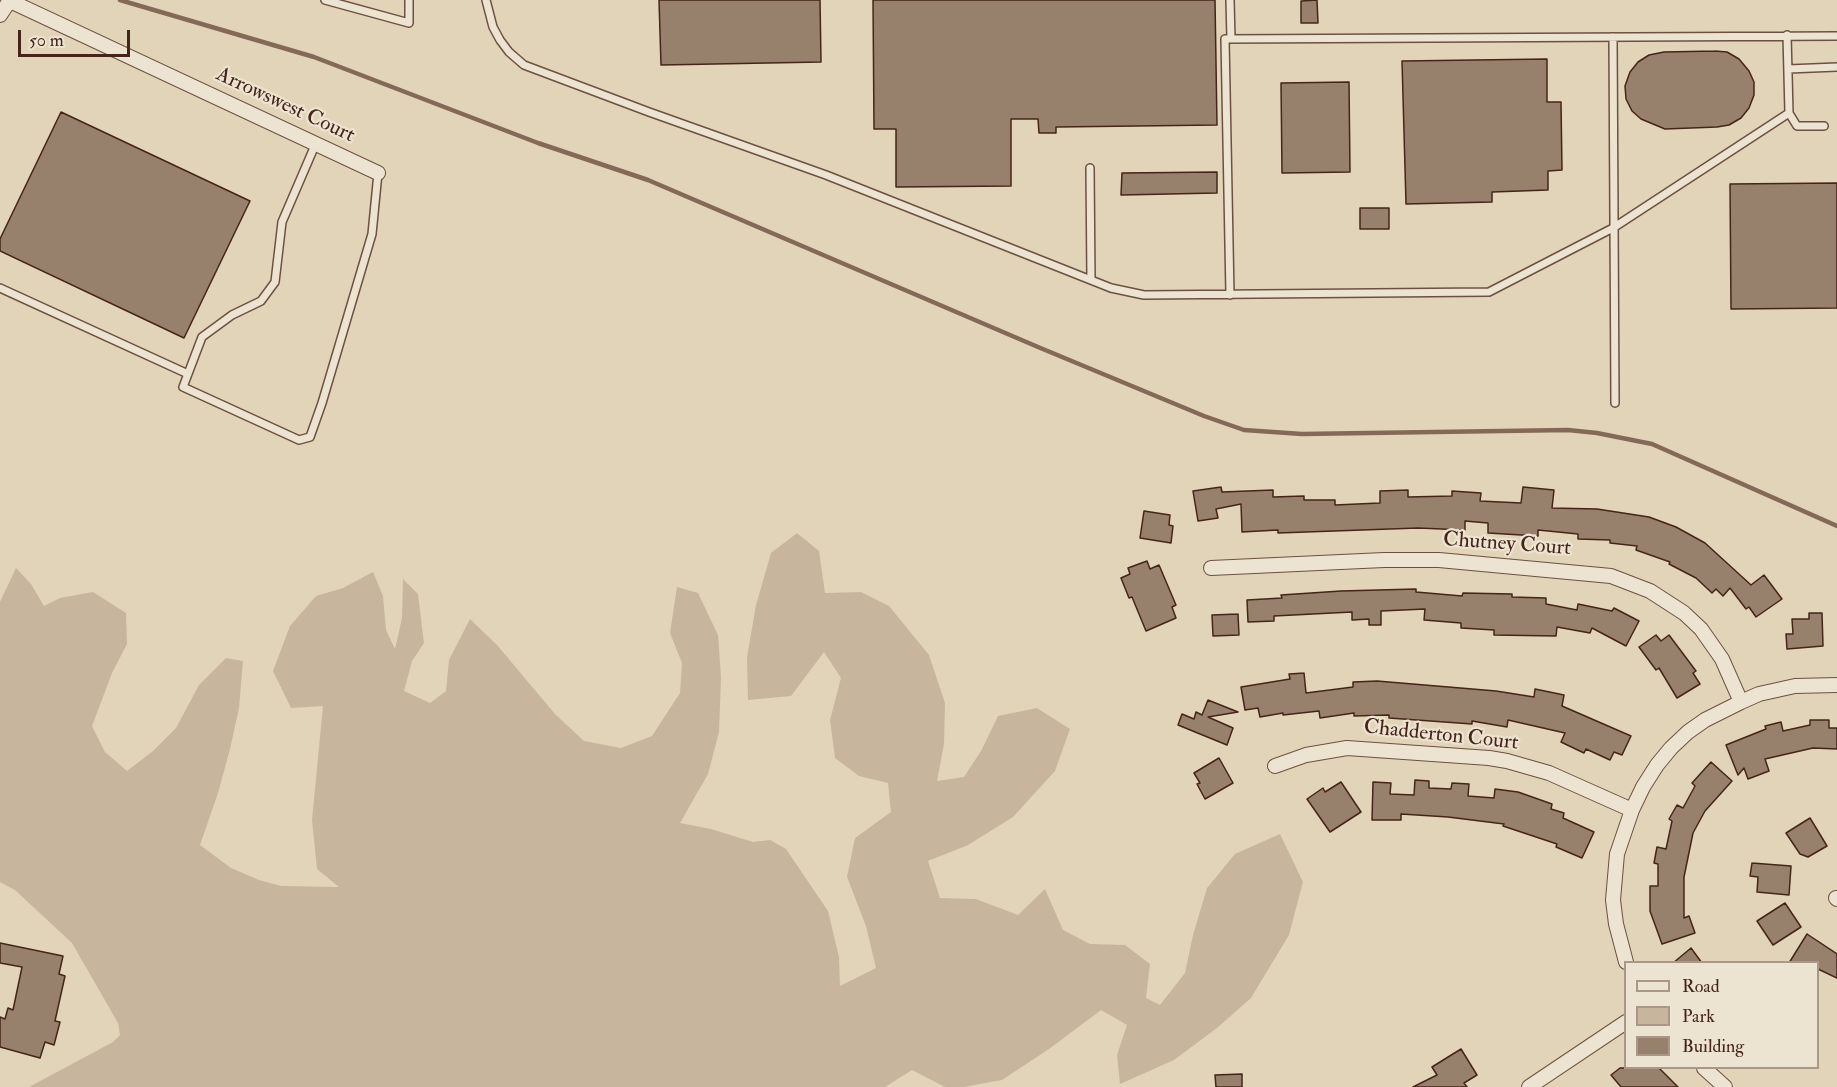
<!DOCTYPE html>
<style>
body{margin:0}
#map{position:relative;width:1837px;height:1087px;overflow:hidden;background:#e2d4b8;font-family:"IM FELL Double Pica",serif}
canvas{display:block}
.legend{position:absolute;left:1624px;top:961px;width:195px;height:108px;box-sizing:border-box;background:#ece3d1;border:2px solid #a99788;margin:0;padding:8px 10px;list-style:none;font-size:18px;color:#45251a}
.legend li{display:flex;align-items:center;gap:12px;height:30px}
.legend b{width:30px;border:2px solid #a99788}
.scale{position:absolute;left:18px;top:30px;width:112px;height:27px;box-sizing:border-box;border:3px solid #45251a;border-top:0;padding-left:8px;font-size:18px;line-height:21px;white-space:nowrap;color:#45251a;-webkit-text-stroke:4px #ece3d1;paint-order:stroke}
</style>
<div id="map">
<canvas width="1837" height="1087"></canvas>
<ul class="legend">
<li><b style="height:8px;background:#ece3d1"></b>Road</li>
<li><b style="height:16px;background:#c7b69d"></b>Park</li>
<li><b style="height:16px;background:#97806c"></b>Building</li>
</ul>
<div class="scale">50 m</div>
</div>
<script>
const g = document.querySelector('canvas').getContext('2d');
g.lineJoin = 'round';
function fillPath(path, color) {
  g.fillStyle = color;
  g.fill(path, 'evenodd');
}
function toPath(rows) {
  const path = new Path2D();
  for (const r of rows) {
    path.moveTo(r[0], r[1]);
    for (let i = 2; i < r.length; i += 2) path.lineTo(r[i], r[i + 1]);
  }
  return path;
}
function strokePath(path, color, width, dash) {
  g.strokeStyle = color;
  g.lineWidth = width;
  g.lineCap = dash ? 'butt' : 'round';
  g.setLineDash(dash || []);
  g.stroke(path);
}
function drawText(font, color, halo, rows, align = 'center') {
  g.font = font + ' "IM FELL Double Pica",serif';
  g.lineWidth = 4.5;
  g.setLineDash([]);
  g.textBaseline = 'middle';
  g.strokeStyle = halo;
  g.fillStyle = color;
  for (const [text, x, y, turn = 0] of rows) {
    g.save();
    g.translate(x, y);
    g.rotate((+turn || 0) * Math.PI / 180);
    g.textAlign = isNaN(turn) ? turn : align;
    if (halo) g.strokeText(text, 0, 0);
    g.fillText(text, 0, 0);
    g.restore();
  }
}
const green = toPath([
 [797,533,819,551,825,593,861,592,889,606,929,655,945,703,944,744,937,781,964,777,981,751,998,716,1037,708,1070,729,1055,771,1013,817,968,845,928,861,940,898,976,899,1018,915,1045,889,1063,930,1090,944,1125,945,1150,964,1146,998,1160,1005,1185,973,1193,935,1207,888,1235,854,1280,834,1303,882,1289,935,1251,998,1217,1028,1174,1060,1120,1084,1117,1055,1127,1025,1101,1010,1049,1049,1002,1080,964,1087,945,1087,912,1070,885,1087,29,1087,113,1042,120,1035,118,1023,72,943,15,890,0,882,0,602,16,568,31,584,44,606,60,598,93,592,126,613,127,644,112,673,92,726,105,752,127,771,153,751,176,728,199,685,226,658,243,661,239,708,230,749,218,793,200,845,231,868,259,880,281,886,339,887,317,869,312,820,323,706,291,708,273,671,290,626,316,596,343,588,373,572,383,596,386,630,395,649,402,618,403,579,418,594,424,643,412,661,404,691,430,703,446,691,449,660,470,619,497,645,555,714,584,741,621,748,652,736,680,693,682,663,670,633,677,587,698,593,718,635,721,677,719,732,708,774,680,823,711,829,753,842,770,840,786,849,828,911,839,957,840,986,876,968,866,926,847,877,855,838,891,812,888,783,859,776,835,758,830,720,841,678,824,652,791,696,748,700,747,657,756,605,771,553]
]);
const stream = toPath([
 [120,0,314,57,538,143,648,180,1038,347,1204,416,1244,430,1302,434,1568,430,1597,433,1652,444,1837,526]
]);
const building = toPath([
 [659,0,820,0,821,62,661,65,659,0],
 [873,0,1215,0,1217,125,1056,127,1056,133,1039,133,1038,119,1011,119,1011,186,896,187,896,129,874,129,873,0],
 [1317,0,1318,23,1301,23,1301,1,1317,0],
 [1715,51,1727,52,1739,59,1749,71,1754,82,1754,95,1749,108,1741,118,1729,125,1717,127,1665,129,1641,119,1632,111,1626,99,1625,86,1630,72,1638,62,1649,55,1664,52,1715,51],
 [1547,59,1547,102,1561,102,1562,170,1548,171,1548,190,1492,192,1492,202,1406,204,1402,61,1547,59],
 [1349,82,1350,172,1282,173,1281,83,1349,82],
 [61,112,250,201,184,338,0,251,0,239,61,112],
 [1217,172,1217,193,1121,195,1122,173,1217,172],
 [1837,183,1837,308,1731,309,1730,184,1837,183],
 [1360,208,1389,208,1389,229,1360,229,1360,208],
 [1221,487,1222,492,1273,490,1273,497,1304,496,1304,500,1335,500,1335,505,1380,503,1380,491,1408,490,1408,497,1452,496,1452,491,1481,493,1480,501,1521,503,1523,487,1554,490,1552,508,1597,509,1649,517,1676,527,1705,543,1751,585,1764,575,1782,599,1756,617,1749,607,1746,609,1730,588,1723,596,1716,589,1712,593,1696,578,1669,564,1670,562,1636,550,1637,546,1610,543,1610,540,1578,539,1578,534,1538,530,1538,536,1488,533,1488,523,1465,521,1465,530,1418,528,1278,533,1278,530,1242,532,1241,504,1216,509,1218,518,1198,521,1193,491,1221,487],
 [1144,511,1170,515,1169,525,1173,526,1171,543,1140,538,1144,511],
 [1147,561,1150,569,1159,565,1176,605,1172,607,1176,618,1146,631,1132,597,1129,598,1121,578,1130,574,1128,568,1147,561],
 [1416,589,1416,592,1462,596,1463,593,1512,594,1512,597,1546,598,1546,604,1577,610,1578,604,1612,611,1614,608,1639,621,1626,646,1592,628,1590,633,1557,627,1556,636,1494,635,1494,630,1461,628,1461,623,1424,620,1425,609,1381,611,1381,625,1369,625,1369,619,1352,620,1352,612,1274,616,1274,621,1248,622,1247,600,1282,598,1281,595,1341,591,1416,589],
 [1809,613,1822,613,1823,646,1787,649,1786,634,1793,634,1792,619,1809,619,1809,613],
 [1238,614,1239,635,1213,636,1212,615,1238,614],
 [1656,635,1661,641,1669,635,1696,671,1693,673,1700,684,1677,698,1659,668,1656,670,1639,647,1656,635],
 [1304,673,1306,693,1353,687,1353,682,1377,681,1496,691,1534,697,1535,689,1564,695,1562,706,1631,736,1622,755,1614,752,1610,760,1586,749,1584,753,1561,742,1565,733,1508,720,1507,727,1472,721,1472,724,1389,718,1389,715,1354,716,1354,713,1320,718,1319,711,1283,715,1283,713,1260,717,1258,708,1245,710,1241,687,1290,679,1289,674,1304,673],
 [1208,700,1238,712,1208,717,1233,728,1227,745,1178,725,1182,714,1194,719,1196,712,1202,715,1208,700],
 [1810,720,1829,720,1829,728,1837,728,1837,749,1813,748,1765,759,1769,771,1748,779,1744,768,1738,775,1726,745,1766,729,1765,726,1781,722,1783,731,1810,725,1810,720],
 [1219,758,1233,783,1205,799,1197,784,1200,783,1194,773,1219,758],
 [1711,762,1732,781,1705,811,1693,833,1684,877,1684,918,1689,916,1695,933,1662,944,1650,911,1650,886,1658,886,1658,864,1654,863,1657,847,1666,849,1672,821,1669,819,1677,805,1683,808,1695,786,1692,783,1711,762],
 [1415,780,1429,781,1429,788,1451,789,1452,783,1469,784,1468,796,1494,798,1495,789,1518,792,1552,804,1551,809,1564,813,1563,818,1594,832,1582,858,1556,847,1557,844,1503,826,1504,824,1448,817,1401,814,1401,820,1372,820,1373,782,1391,783,1390,794,1414,795,1415,780],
 [1341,782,1361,812,1330,832,1307,799,1323,788,1325,792,1341,782],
 [1810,818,1827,846,1808,857,1800,854,1786,833,1810,818],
 [1752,863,1791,866,1789,895,1757,892,1758,877,1750,876,1752,863],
 [1785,903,1801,927,1773,945,1757,921,1785,903],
 [1807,934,1837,954,1837,978,1818,969,1818,963,1789,963,1807,934],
 [0,943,63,956,59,974,65,976,55,1021,60,1022,54,1045,45,1042,40,1058,0,1047,0,1017,5,1019,8,1008,13,1010,22,967,0,963,0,943],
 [1691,948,1702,963,1673,963,1691,948],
 [1461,1049,1477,1075,1464,1083,1467,1087,1413,1087,1437,1075,1432,1067,1461,1049],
 [1620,1068,1659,1068,1678,1087,1621,1087,1611,1075,1620,1068],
 [1242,1074,1242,1087,1216,1087,1215,1075,1242,1074]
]);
const service = toPath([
 [325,0,409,23,409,0],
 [486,0,493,27,500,40,509,52,524,65,649,112,826,175,1111,288,1144,295,1489,292,1613,228,1789,113,1787,35],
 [1230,0,1231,39],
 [1613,37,1615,403],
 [1788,69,1837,67],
 [1789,113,1797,126,1824,126],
 [316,143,282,222,275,282,261,301,232,315,202,337,183,387,299,440,310,437,322,403,372,234,378,173],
 [1090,168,1091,280],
 [0,288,188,374],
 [1230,295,1225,39,1837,36]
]);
const minor = toPath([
 [10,1,378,173],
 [0,15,10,0],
 [1211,568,1384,560,1439,560,1611,576,1650,591,1684,613,1701,629,1722,659,1741,702],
 [1275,766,1306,755,1347,748,1489,758,1507,761,1549,773,1632,810],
 [1836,898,1837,899],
 [1626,962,1616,924,1613,900,1617,854,1632,810,1643,787,1657,765,1671,748,1688,732,1705,720,1741,702,1759,694,1795,686,1837,685],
 [1704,1068,1725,1087],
 [1529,1087,1626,1022]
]);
const streetNames = [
 ["Arrowswest Court",285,106,25],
 ["Chutney Court",1507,545,4],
 ["Chadderton Court",1441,736,6]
];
fillPath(green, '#c7b69d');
strokePath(stream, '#836a58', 4.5);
fillPath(building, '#97806c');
strokePath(building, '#45251a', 1.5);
strokePath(service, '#6c5142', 10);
strokePath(minor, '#6c5142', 16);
strokePath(service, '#ece3d1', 7);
strokePath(minor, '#ece3d1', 14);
drawText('21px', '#45251a', '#ece3d1', streetNames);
</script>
